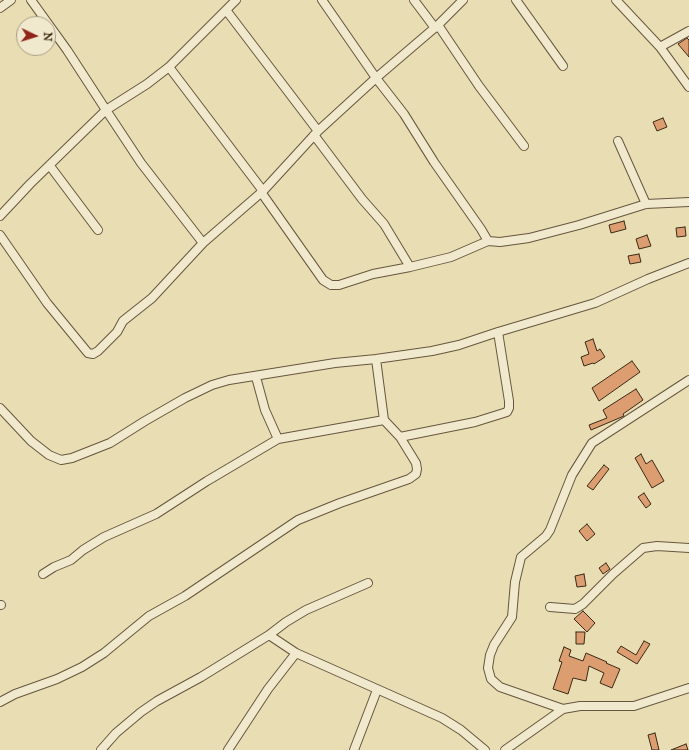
<!DOCTYPE html>
<style>
body{margin:0}
#map{position:relative;width:689px;height:750px;overflow:hidden;background:#e9ddb3;font-family:"IM FELL Great Primer",serif}
canvas{display:block}
.north{position:absolute;left:16px;top:16px;width:40px;height:40px;box-sizing:border-box;background:#f1e9ce;border:1px solid #a89c84;border-radius:50%;rotate:94deg;font-size:11px;font-weight:700;line-height:16px;text-align:center;color:#3a2916}
.north::after{content:'';display:block;margin:auto;width:14px;height:18px;background:#8f2418;clip-path:polygon(50% 0,100% 100%,50% 72%,0 100%)}
</style>
<div id="map">
<canvas width="689" height="750"></canvas>
<div class="north">N</div>
</div>
<script>
const g = document.querySelector('canvas').getContext('2d');
g.lineJoin = 'round';
function fillPath(path, color) {
  g.fillStyle = color;
  g.fill(path, 'evenodd');
}
function toPath(rows) {
  const path = new Path2D();
  for (const r of rows) {
    path.moveTo(r[0], r[1]);
    for (let i = 2; i < r.length; i += 2) path.lineTo(r[i], r[i + 1]);
  }
  return path;
}
function strokePath(path, color, width, dash) {
  g.strokeStyle = color;
  g.lineWidth = width;
  g.lineCap = dash ? 'butt' : 'round';
  g.setLineDash(dash || []);
  g.stroke(path);
}
const building = toPath([
 [687,38,689,40,689,57,678,44,687,38],
 [663,118,667,127,657,131,653,122,663,118],
 [624,221,626,229,611,233,609,225,624,221],
 [685,227,686,236,677,237,676,228,685,227],
 [647,235,651,246,639,249,636,239,647,235],
 [639,254,641,262,630,264,628,256,639,254],
 [593,339,597,351,600,349,605,357,594,364,593,363,584,366,581,357,589,354,585,342,593,339],
 [632,361,640,372,599,401,592,388,632,361],
 [636,389,643,400,623,414,624,416,591,430,589,425,607,418,603,410,636,389],
 [641,454,646,464,652,460,664,481,652,488,635,458,641,454],
 [604,465,609,469,593,490,587,486,604,465],
 [644,493,651,504,646,508,638,497,644,493],
 [587,524,595,534,587,541,579,531,587,524],
 [606,563,610,569,603,574,599,568,606,563],
 [584,574,586,586,577,587,575,576,584,574],
 [583,611,595,623,587,632,574,619,583,611],
 [576,632,585,632,584,644,576,644,576,632],
 [644,641,650,644,637,664,617,652,621,646,636,655,644,641],
 [564,647,571,650,569,656,583,661,586,653,607,662,606,663,620,669,612,688,600,683,604,673,589,666,586,681,573,678,568,694,553,689,562,662,559,661,564,647],
 [655,733,659,750,652,750,648,735,655,733],
 [686,744,688,750,671,750,686,744]
]);
const minor = toPath([
 [31,0,67,50,106,110,147,84,169,67,236,0],
 [322,0,376,78,404,114,434,162,481,229,488,241],
 [414,0,435,28],
 [516,0,563,66],
 [616,0,660,47,689,87],
 [0,8,11,0],
 [226,10,318,131],
 [438,25,479,86,524,146],
 [660,47,689,31],
 [169,67,263,191],
 [314,135,362,199,384,224,410,267],
 [618,141,646,204],
 [50,166,98,230],
 [261,192,323,280,331,285,339,285,373,274,410,267,451,257,488,241,500,242,529,238,579,225,646,204,689,202],
 [0,216,30,184,106,110,141,163,203,243],
 [0,235,47,303,88,353,93,354,98,351,117,332,123,321,152,298,203,243,263,191,318,131,376,78,438,25,463,0],
 [256,377,265,410,278,439],
 [0,408,31,441,49,455,61,460,72,458,110,443,145,421,185,398,212,385,229,380,335,363,376,359,432,351,459,345,498,332,595,303,648,279,689,263],
 [384,420,400,437,475,422,507,412,509,408,509,401,498,332],
 [43,574,54,567,71,560,83,550,104,537,156,514,207,481,278,439,384,420,376,359],
 [0,605,1,605],
 [550,607,575,609,583,604,613,574,643,548,657,546,689,548],
 [269,635,286,622,306,610,368,583],
 [0,702,15,694,57,679,82,667,104,653,149,616,185,596,298,520,340,503,409,479,416,474,417,469,416,463,400,437],
 [563,709,500,687,491,679,488,668,490,655,494,645,512,617,515,582,521,557,546,536,550,530,572,475,592,443,689,380],
 [101,750,116,733,141,712,157,701,201,677,269,635,296,653,442,718,461,730,485,750],
 [228,750,268,689,296,653],
 [354,750,377,690],
 [505,750,563,709,580,706,634,706,689,688]
]);
fillPath(building, '#dc9e70');
strokePath(building, '#3a2916', 1);
strokePath(minor, '#66563d', 10);
strokePath(minor, '#f1e9ce', 8);
</script>
